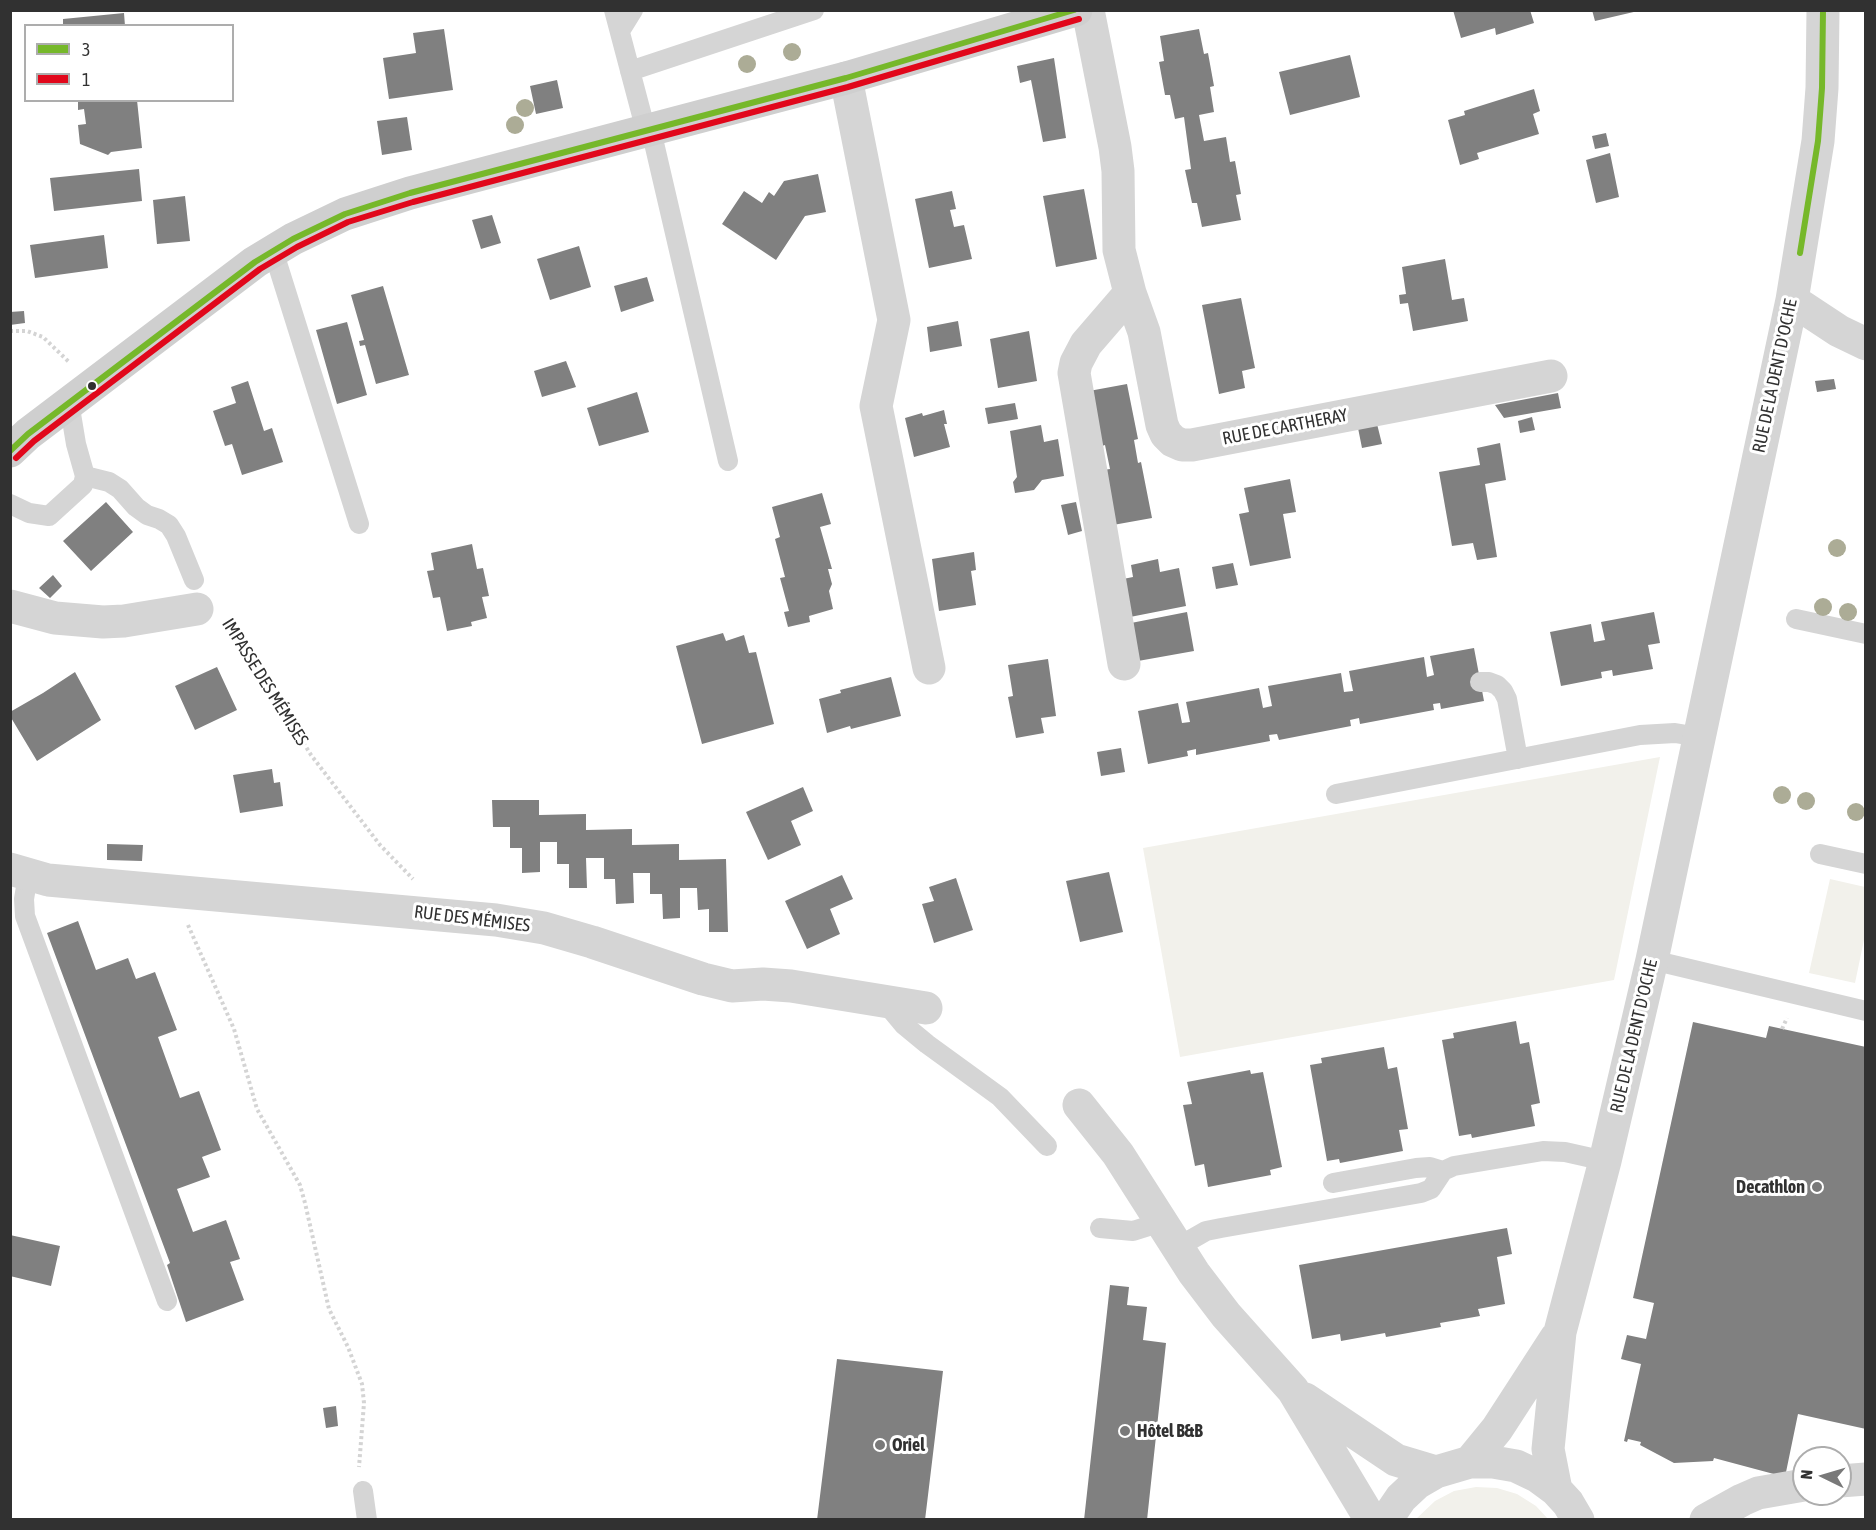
<!DOCTYPE html>
<meta charset="utf-8">
<style>
body{margin:0}
#map{position:relative;width:1876px;height:1530px;overflow:hidden;background:#fff;font-family:"Asap Condensed",sans-serif}
canvas{display:block}
.frame{position:absolute;inset:0;border:12px solid #313131;pointer-events:none}
.legend{position:absolute;left:24px;top:24px;width:210px;height:78px;box-sizing:border-box;background:#fff;border:2px solid #adadad;margin:0;padding:8px 10px;list-style:none;font-size:18px;color:#313131}
.legend li{display:flex;align-items:center;gap:12px;height:30px}
.legend b{width:30px;border:2px solid #adadad}
.north{position:absolute;left:1792px;top:1446px;width:60px;height:60px;box-sizing:border-box;background:#fff;border:2px solid #adadad;border-radius:50%;rotate:275deg;font-size:16px;font-weight:700;line-height:24px;text-align:center;color:#313131}
.north::after{content:'';display:block;margin:auto;width:21px;height:27px;background:#797979;clip-path:polygon(50% 0,100% 100%,50% 72%,0 100%)}
</style>
<div id="map">
<canvas width="1876" height="1530"></canvas>
<div class="frame"></div>
<ul class="legend">
<li><b style="height:8px;background:#76b82a"></b>3</li>
<li><b style="height:8px;background:#e1071b"></b>1</li>
</ul>
<div class="north">N</div>
</div>
<script>
const g = document.querySelector('canvas').getContext('2d');
g.lineJoin = 'round';
function fillPath(path, color) {
  g.fillStyle = color;
  g.fill(path, 'evenodd');
}
function toPath(rows) {
  const path = new Path2D();
  for (const r of rows) {
    path.moveTo(r[0], r[1]);
    for (let i = 2; i < r.length; i += 2) path.lineTo(r[i], r[i + 1]);
  }
  return path;
}
function strokePath(path, color, width, dash) {
  g.strokeStyle = color;
  g.lineWidth = width;
  g.lineCap = dash ? 'butt' : 'round';
  g.setLineDash(dash || []);
  g.stroke(path);
}
function drawText(font, color, halo, rows, align = 'center') {
  g.font = font + ' "Asap Condensed",sans-serif';
  g.lineWidth = 6;
  g.setLineDash([]);
  g.textBaseline = 'middle';
  g.strokeStyle = halo;
  g.fillStyle = color;
  for (const [text, x, y, turn = 0] of rows) {
    g.save();
    g.translate(x, y);
    g.rotate((+turn || 0) * Math.PI / 180);
    g.textAlign = isNaN(turn) ? turn : align;
    if (halo) g.strokeText(text, 0, 0);
    g.fillText(text, 0, 0);
    g.restore();
  }
}
const green = toPath([
 [1660,757,1614,980,1180,1057,1143,848],
 [1830,879,1865,887,1865,935,1855,983,1809,973],
 [1476,1487,1497,1488,1517,1494,1536,1506,1548,1519,1416,1519,1435,1501,1454,1491]
]);
const building = toPath([
 [1453,10,1530,10,1534,23,1496,35,1495,28,1461,38],
 [1592,10,1638,10,1638,11,1595,21],
 [124,13,125,26,63,26,63,19],
 [444,29,453,90,389,99,383,58,416,53,413,33],
 [1199,29,1204,54,1208,53,1214,86,1210,87,1214,112,1199,115,1204,141,1226,137,1230,162,1235,161,1241,194,1236,195,1241,220,1202,227,1197,203,1192,203,1185,170,1191,169,1184,117,1175,119,1170,95,1165,95,1159,62,1164,61,1160,36],
 [1350,55,1360,97,1290,115,1279,72],
 [1054,58,1066,138,1043,142,1031,80,1020,83,1017,66],
 [557,80,563,108,536,114,530,86],
 [1534,89,1540,111,1533,114,1539,134,1477,153,1479,159,1460,165,1448,120,1465,115,1464,111],
 [78,100,137,100,142,148,111,152,108,155,80,144,78,125,86,124,84,109,78,110],
 [407,117,412,150,382,155,377,121],
 [1606,133,1609,146,1595,149,1592,136],
 [1610,153,1619,197,1596,203,1586,160],
 [139,169,142,201,54,211,50,178],
 [818,174,826,212,805,216,776,260,722,224,744,191,762,203,769,192,774,196,784,181],
 [1084,189,1097,259,1056,267,1043,196],
 [952,191,956,209,950,210,954,227,964,225,972,259,929,268,915,199],
 [185,196,190,241,157,244,153,200],
 [492,215,501,243,481,249,472,220],
 [104,235,108,268,35,278,30,245],
 [579,246,591,287,550,300,537,259],
 [1445,259,1452,300,1464,298,1468,321,1413,331,1408,303,1400,304,1399,295,1406,294,1402,267],
 [647,277,654,301,621,312,614,286],
 [383,286,409,375,376,384,365,345,360,346,359,341,364,340,351,295],
 [1241,298,1255,368,1242,371,1245,388,1219,394,1202,305],
 [24,311,25,323,10,325,10,312],
 [958,321,962,346,930,352,927,327],
 [347,322,367,395,337,404,316,330],
 [1029,331,1037,381,998,388,990,339],
 [566,361,576,387,542,397,534,371],
 [1834,379,1836,389,1817,392,1815,381],
 [248,381,264,431,272,428,283,462,242,475,232,444,225,446,213,411,236,403,231,387],
 [1127,384,1138,439,1134,440,1138,463,1141,462,1152,518,1113,525,1103,470,1110,469,1105,445,1099,447,1089,391],
 [637,392,649,432,599,446,587,408],
 [1558,393,1561,408,1504,418,1495,405],
 [1015,403,1018,419,988,424,985,408],
 [944,410,947,424,944,424,950,447,914,457,905,418,922,413,923,416],
 [1532,417,1535,430,1520,433,1518,421],
 [1377,424,1382,444,1362,448,1358,428],
 [1041,425,1044,442,1058,439,1064,476,1042,480,1034,490,1015,493,1013,482,1017,477,1010,431],
 [1500,443,1506,480,1485,484,1497,557,1477,560,1473,543,1452,546,1439,472,1480,465,1477,448],
 [1290,479,1296,512,1283,514,1291,558,1250,566,1239,514,1249,512,1244,488],
 [822,493,831,524,820,527,832,569,828,569,832,584,829,591,833,609,809,616,810,622,788,627,784,612,789,611,780,578,785,577,775,539,780,537,772,507],
 [106,502,133,532,91,571,63,541],
 [1076,502,1082,531,1068,535,1061,505],
 [472,544,477,569,483,568,489,596,482,597,487,618,471,622,472,626,447,631,440,597,433,598,427,571,434,570,431,553],
 [974,552,976,570,971,571,976,605,939,611,932,559],
 [1158,559,1160,572,1179,568,1186,606,1130,617,1123,579,1133,577,1131,565],
 [1233,563,1238,585,1216,589,1212,567],
 [53,575,62,586,50,598,39,588],
 [1187,612,1194,651,1138,661,1131,623],
 [1654,612,1660,643,1648,645,1653,669,1613,676,1612,670,1601,672,1602,678,1561,686,1550,632,1591,624,1594,642,1605,640,1601,622],
 [723,633,726,641,744,635,749,653,756,652,774,724,702,744,676,646],
 [1474,648,1484,701,1441,709,1440,703,1433,704,1434,710,1360,724,1359,718,1350,720,1351,726,1279,740,1277,734,1269,735,1270,741,1196,755,1196,749,1187,751,1188,756,1148,764,1138,711,1178,703,1182,723,1190,722,1186,702,1259,688,1263,708,1272,706,1268,686,1341,673,1344,692,1353,691,1349,671,1424,657,1427,677,1434,675,1430,656],
 [1048,659,1056,716,1041,718,1044,733,1016,738,1008,697,1013,696,1008,665],
 [217,667,237,710,195,730,175,686],
 [75,672,101,720,37,761,10,716,10,712,43,693],
 [891,677,901,716,851,729,850,726,827,733,819,699,841,693,840,690],
 [1121,748,1125,772,1101,776,1097,752],
 [272,769,274,783,280,782,283,806,240,813,233,775],
 [803,787,813,811,791,821,801,845,768,860,746,812],
 [492,800,539,800,539,815,586,814,586,830,632,829,632,845,679,844,679,860,726,859,728,932,709,932,709,909,698,910,697,888,680,888,680,918,663,919,662,894,650,894,650,873,633,873,634,903,616,904,615,879,604,879,604,858,586,858,587,888,569,888,569,864,557,864,557,842,540,842,540,872,522,873,522,848,510,848,510,827,493,827],
 [107,844,143,845,142,861,107,860],
 [1109,872,1123,932,1080,942,1066,881],
 [842,875,853,899,830,909,840,934,807,949,785,901],
 [956,878,973,930,934,943,922,904,934,901,929,887],
 [78,921,96,970,128,958,136,979,155,972,177,1030,158,1037,180,1098,199,1091,221,1150,202,1157,210,1177,177,1189,193,1232,226,1220,240,1259,230,1262,244,1300,186,1322,167,1265,170,1263,47,933],
 [1516,1021,1520,1044,1529,1042,1540,1103,1531,1105,1535,1126,1472,1138,1471,1134,1459,1136,1442,1040,1454,1038,1453,1033],
 [1693,1022,1766,1038,1769,1026,1866,1047,1866,1429,1798,1414,1785,1477,1714,1458,1713,1461,1674,1463,1640,1445,1641,1442,1628,1439,1627,1442,1624,1441,1641,1364,1621,1359,1627,1335,1646,1339,1654,1303,1633,1298],
 [1384,1047,1388,1069,1397,1067,1408,1129,1399,1130,1403,1151,1340,1163,1339,1159,1327,1161,1310,1065,1322,1063,1321,1058],
 [1250,1070,1251,1074,1263,1072,1282,1167,1270,1170,1271,1175,1208,1187,1204,1164,1195,1166,1183,1105,1192,1104,1187,1082],
 [1507,1228,1512,1254,1497,1257,1505,1304,1478,1309,1480,1316,1440,1323,1441,1327,1386,1337,1385,1333,1341,1341,1340,1334,1312,1339,1299,1265],
 [10,1235,60,1246,51,1286,10,1276],
 [1110,1285,1129,1287,1127,1305,1147,1307,1143,1340,1166,1343,1147,1520,1084,1520],
 [837,1359,943,1371,925,1520,817,1520],
 [336,1406,338,1426,326,1428,323,1408]
]);
const path = toPath([
 [10,331,27,331,43,337,70,363],
 [228,620,311,755,380,845,413,879],
 [188,925,234,1029,257,1109,300,1185,305,1203,329,1309,348,1347,362,1384,364,1403,359,1467],
 [1782,1029,1787,1018]
]);
const lane = toPath([
 [614,10,646,131],
 [620,31,633,10],
 [630,71,814,10],
 [651,130,728,461],
 [273,250,359,524],
 [85,476,109,482,120,489,136,507,147,515,159,519,169,525,176,536,194,580],
 [10,504,29,513,49,516,83,485,85,476,76,444,69,402],
 [1796,619,1866,634],
 [1480,682,1489,682,1497,685,1503,691,1507,699,1518,759],
 [1336,794,1640,735,1675,733,1699,737],
 [1820,854,1866,864],
 [28,875,24,899,25,916,167,1301],
 [1652,960,1866,1011],
 [884,1001,904,1025,927,1044,1000,1097,1047,1146],
 [1333,1183,1416,1168,1430,1167,1443,1171],
 [1100,1228,1133,1231,1152,1225,1160,1219],
 [1178,1247,1206,1231,1221,1228,1421,1193,1431,1189,1443,1171,1454,1166,1543,1151,1565,1152,1605,1161],
 [363,1491,367,1520]
]);
const street = toPath([
 [1088,10,1115,147,1118,171,1119,250,1130,293,1144,332,1162,425,1166,434,1173,441,1182,445,1192,445,1551,376],
 [846,78,894,320,876,406,929,668],
 [1792,300,1839,331,1866,344],
 [10,606,55,618,103,622,124,621,197,609],
 [1124,664,1074,373,1076,363,1086,344,1130,293],
 [10,869,48,880,496,920,544,928,592,942,703,979,732,986,763,984,791,986,926,1008],
 [1079,1105,1118,1154,1194,1273,1226,1315,1293,1390,1371,1520],
 [1305,1399,1396,1460,1436,1472],
 [1470,1462,1497,1429,1556,1338],
 [1840,1481,1866,1479],
 [1556,1490,1548,1449,1560,1332,1605,1161,1652,960,1792,300,1818,141,1822,88,1823,10],
 [1386,1520,1401,1498,1417,1483,1436,1472,1470,1462,1493,1462,1516,1466,1537,1476,1556,1490,1568,1503,1578,1520],
 [1706,1520,1742,1500,1758,1493,1804,1485]
]);
const secondary = toPath([
 [10,451,28,434,255,262,293,239,345,214,410,193,846,78,1076,10]
]);
const bus1 = toPath([
 [1800,253,1818,141,1822,88,1823,10],
 [10,451,28,434,255,262,293,239,345,214,410,193,846,78,1074,10]
]);
const bus2 = toPath([
 [16,458,34,441,260,269,297,247,348,222,413,202,848,87,1079,19]
]);
const trees = [
 [792,52],
 [747,64],
 [525,108],
 [515,125],
 [1837,548],
 [1823,607],
 [1848,612],
 [1782,795],
 [1806,801],
 [1856,812]
];
const markers = [
 [92,386,5,"#313131"],
 [1817,1187,6,"#797979"],
 [1125,1431,6,"#797979"],
 [880,1445,6,"#797979"]
];
const streetNames = [
 ["RUE DE LA DENT D'OCHE",1775,376,-78],
 ["RUE DE CARTHERAY",1285,427,-11],
 ["IMPASSE DES MÉMISES",265,682,58],
 ["RUE DES MÉMISES",472,919,7],
 ["RUE DE LA DENT D'OCHE",1634,1036,-77]
];
const poiNames = [
 ["Decathlon",1805,1187,"right"],
 ["Hôtel B&B",1137,1431],
 ["Oriel",892,1445]
];
fillPath(green, '#f2f1eb');
fillPath(building, '#808080');
strokePath(path, '#d4d4d4', 4, [3, 3]);
strokePath(lane, '#d5d5d5', 20);
strokePath(street, '#d5d5d5', 33);
strokePath(secondary, '#cfcfcf', 33);
strokePath(bus1, '#76b82a', 6);
strokePath(bus2, '#e1071b', 6);
g.fillStyle = '#acac96';
for (const [x, y] of trees) {
  g.beginPath();
  g.arc(x, y, 9, 0, 2 * Math.PI);
  g.fill();
}
for (const [x, y, r, color] of markers) {
  const dot = new Path2D();
  dot.arc(x, y, r, 0, 2 * Math.PI);
  g.fillStyle = color;
  g.fill(dot);
  strokePath(dot, '#fff', 2);
}
drawText('18px', '#313131', '#fff', streetNames);
drawText('bold 18px', '#313131', '#fff', poiNames, 'left');
</script>
